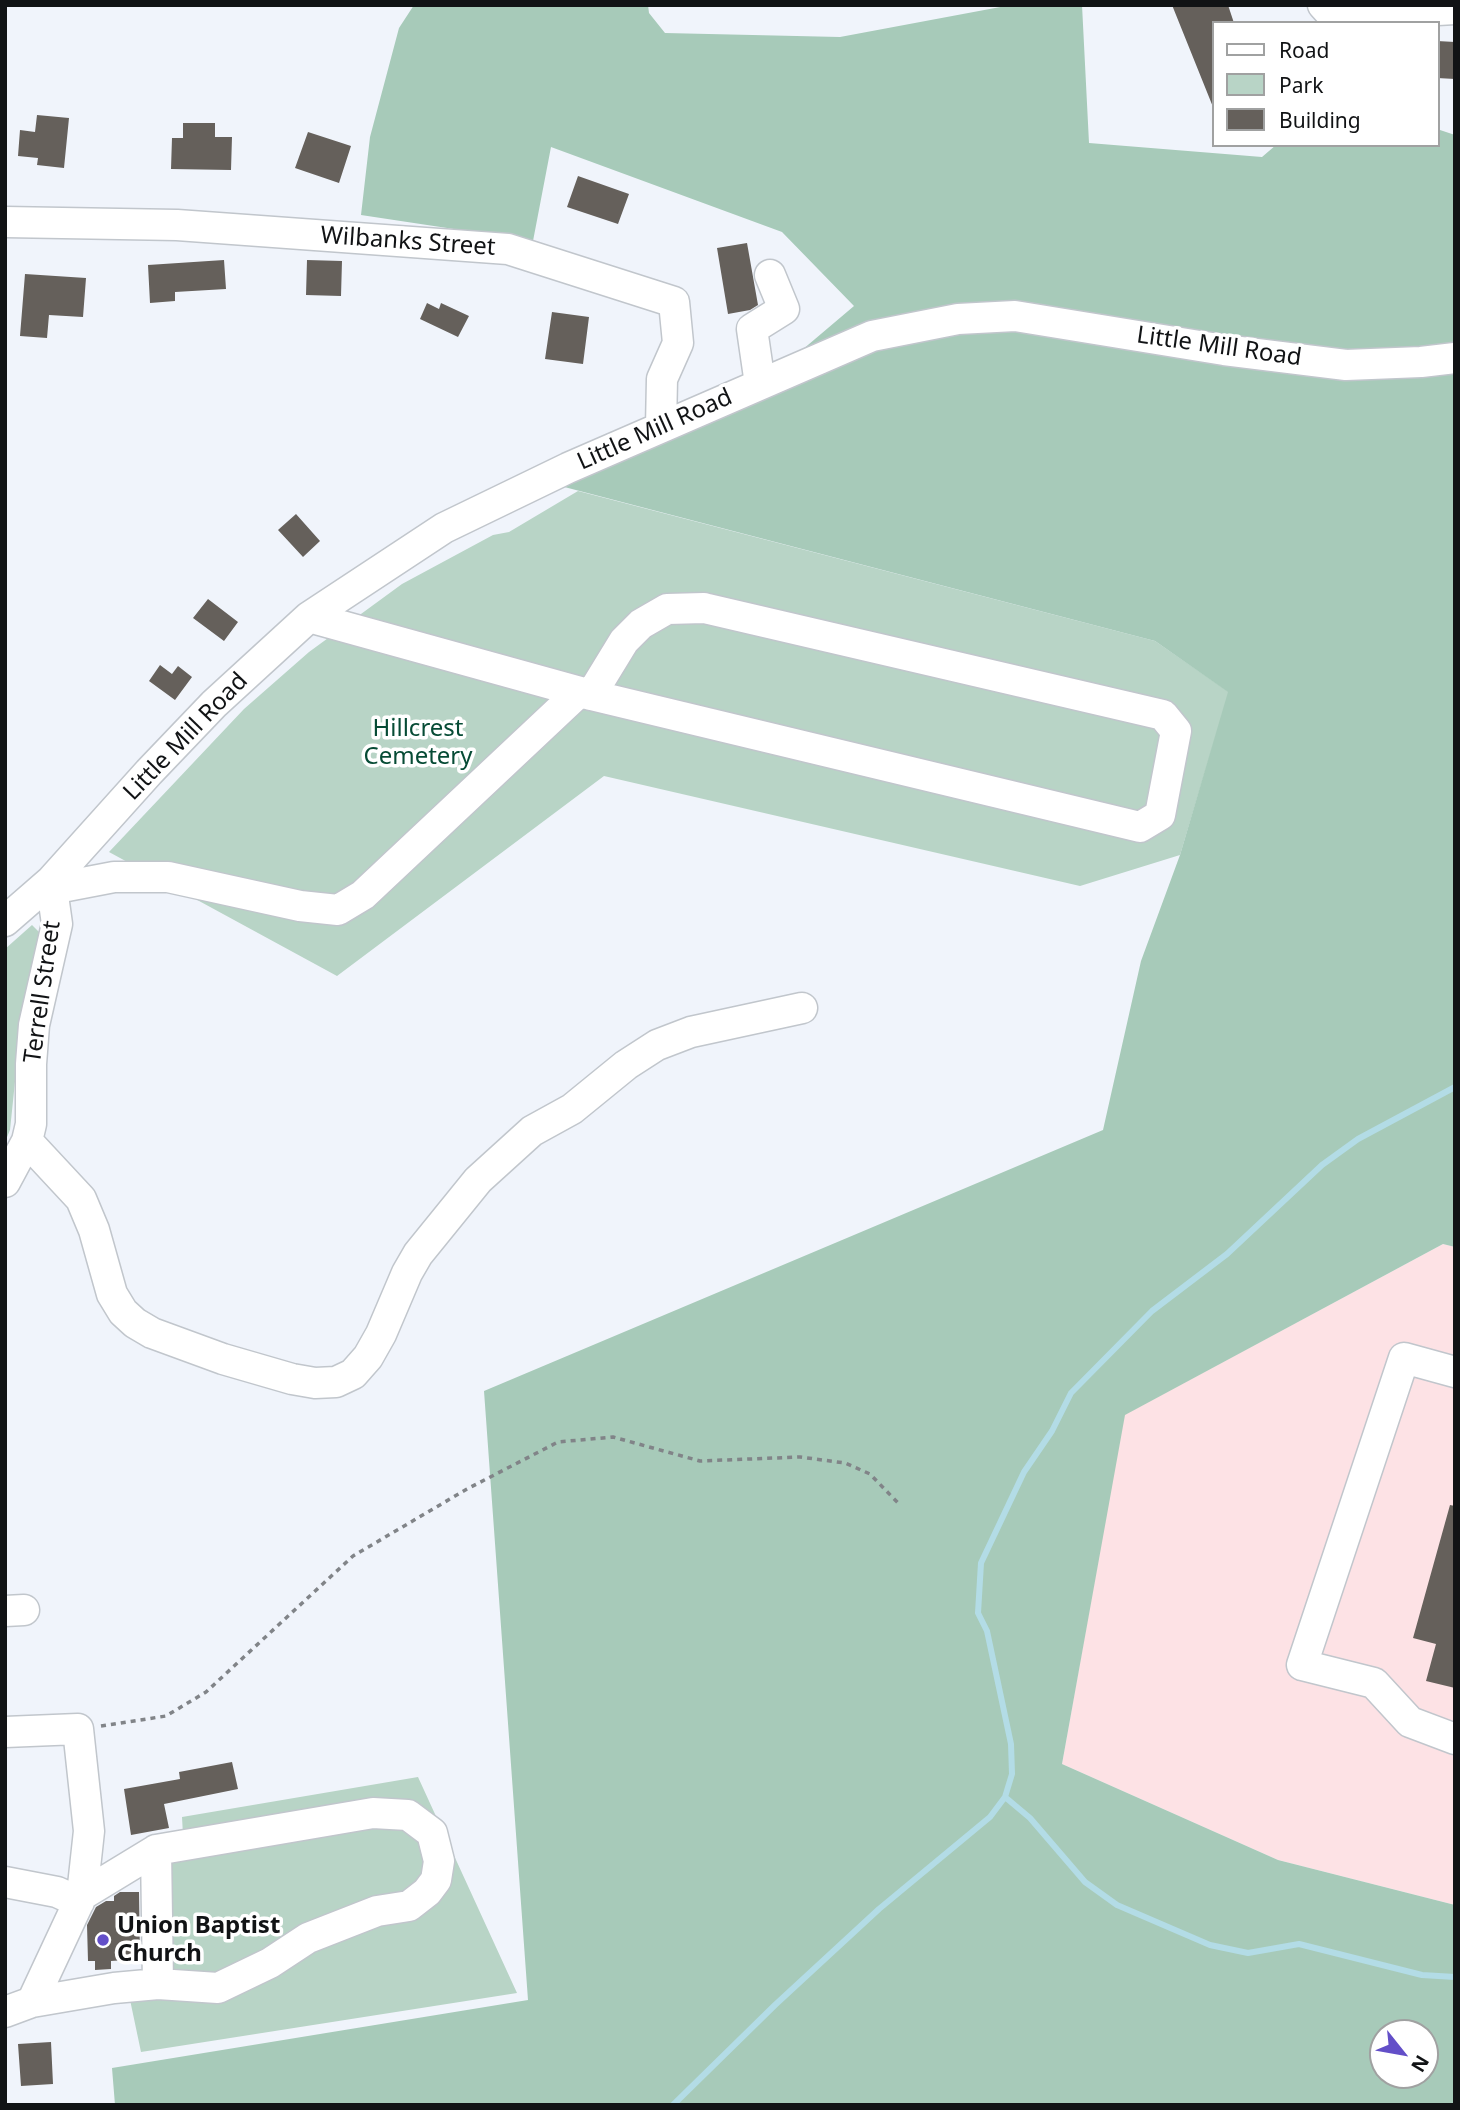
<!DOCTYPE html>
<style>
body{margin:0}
#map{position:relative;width:1460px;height:2110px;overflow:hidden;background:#f0f4fb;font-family:"Noto Sans",sans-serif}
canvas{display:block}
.frame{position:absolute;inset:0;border:7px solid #111315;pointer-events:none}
.legend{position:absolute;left:1212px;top:21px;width:228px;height:126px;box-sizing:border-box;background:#fff;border:2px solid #a0a1a1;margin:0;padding:9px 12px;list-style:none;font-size:21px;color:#111315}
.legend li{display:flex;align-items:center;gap:14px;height:35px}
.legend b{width:35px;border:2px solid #a0a1a1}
.north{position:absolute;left:1369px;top:2019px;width:70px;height:70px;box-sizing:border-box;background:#fff;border:2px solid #a0a1a1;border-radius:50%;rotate:121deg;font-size:19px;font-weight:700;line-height:28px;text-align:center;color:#111315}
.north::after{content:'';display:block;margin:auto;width:24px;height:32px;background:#634fc8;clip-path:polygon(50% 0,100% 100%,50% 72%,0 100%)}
</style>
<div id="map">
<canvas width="1460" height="2110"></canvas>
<div class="frame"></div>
<ul class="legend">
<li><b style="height:9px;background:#fff"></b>Road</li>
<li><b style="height:19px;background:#b8d4c6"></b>Park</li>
<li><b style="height:19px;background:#65605b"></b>Building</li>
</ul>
<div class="north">N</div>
</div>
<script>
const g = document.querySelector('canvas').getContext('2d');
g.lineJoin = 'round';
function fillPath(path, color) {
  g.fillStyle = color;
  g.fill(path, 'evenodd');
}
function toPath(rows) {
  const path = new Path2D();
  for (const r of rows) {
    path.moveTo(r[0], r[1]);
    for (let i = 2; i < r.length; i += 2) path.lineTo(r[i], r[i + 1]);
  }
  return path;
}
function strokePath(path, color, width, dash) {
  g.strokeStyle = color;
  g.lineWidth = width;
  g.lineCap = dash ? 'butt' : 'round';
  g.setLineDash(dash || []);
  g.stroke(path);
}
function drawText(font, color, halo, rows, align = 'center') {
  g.font = font + ' "Noto Sans",sans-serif';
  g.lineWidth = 7;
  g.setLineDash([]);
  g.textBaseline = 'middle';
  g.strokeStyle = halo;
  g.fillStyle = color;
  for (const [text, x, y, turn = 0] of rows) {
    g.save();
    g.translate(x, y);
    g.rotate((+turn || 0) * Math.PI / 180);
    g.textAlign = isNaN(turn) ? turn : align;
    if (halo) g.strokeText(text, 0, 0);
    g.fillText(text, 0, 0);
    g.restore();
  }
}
const industrial = toPath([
 [1443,1244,1455,1247,1455,1905,1278,1860,1062,1764,1124,1415]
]);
const green = toPath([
 [578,491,1155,641,1229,692,1180,855,1080,886,604,776,337,976,109,852,244,709,309,652,402,584,493,535,509,532],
 [32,925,40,933,22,1014,10,1130,5,1142,5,949],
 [418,1777,517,1993,141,2052,129,1995,175,1990,164,1859,184,1853,182,1817]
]);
const forest = toPath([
 [414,5,648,5,649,13,665,33,840,37,1011,5,1082,5,1089,143,1262,157,1276,145,1437,145,1437,129,1455,135,1455,1247,1443,1244,1125,1415,1062,1764,1278,1860,1455,1905,1455,2105,115,2105,112,2068,528,2000,484,1391,1103,1130,1141,961,1180,855,1228,692,1155,641,549,483,730,411,854,306,782,232,551,147,533,241,361,215,370,137,399,28],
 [1383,2033,1425,2033,1425,2075,1383,2075]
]);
const stream = toPath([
 [1005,1797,1030,1818,1085,1882,1117,1905,1210,1945,1248,1953,1299,1944,1422,1975,1455,1977],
 [673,2105,775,2005,879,1909,990,1817,1005,1797,1012,1774,1011,1744,987,1631,978,1613,981,1563,1024,1472,1052,1431,1071,1393,1152,1311,1227,1254,1322,1165,1358,1139,1455,1087]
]);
const building = toPath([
 [1172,5,1228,5,1234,23,1213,23,1213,107],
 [1437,41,1455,42,1455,79,1437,78],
 [37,115,69,118,64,168,37,165,38,158,18,156,20,130,35,132],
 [183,123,215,123,215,137,232,137,231,170,171,169,172,138,183,138],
 [308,132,351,146,339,183,295,168],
 [578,176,629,194,618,224,567,207],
 [747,243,758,305,750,310,728,314,717,248],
 [224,260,226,289,175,292,175,301,150,303,148,265],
 [307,260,342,261,341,296,306,295],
 [25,274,86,278,83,317,49,315,47,338,20,336],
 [427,303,439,309,441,303,469,316,458,337,420,319],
 [552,312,589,317,583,364,545,359],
 [296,514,320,541,303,557,278,530],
 [208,599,238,622,224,641,193,618],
 [160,665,172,674,178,666,192,677,175,700,149,681],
 [1450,1505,1455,1506,1455,1688,1426,1681,1436,1644,1413,1638],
 [232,1762,238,1789,164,1804,169,1828,131,1835,124,1789,180,1779,179,1772],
 [120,1892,139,1892,140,1959,111,1961,111,1969,95,1970,95,1961,88,1961,87,1925,96,1907,106,1901,114,1901,114,1896],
 [51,2042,53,2084,21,2086,18,2044]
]);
const path = toPath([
 [101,1726,166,1716,206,1692,353,1556,467,1489,558,1442,613,1437,700,1461,800,1457,845,1463,870,1474,899,1504]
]);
const minor = toPath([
 [1323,5,1333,16,1455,9],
 [5,222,177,225,508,249,674,302,678,343,662,379,661,427],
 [760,384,752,329,784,309,770,275],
 [704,608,1163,715,1176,731,1160,815,1140,827,591,695,624,641,641,624,667,609,704,608],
 [309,617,591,695],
 [5,921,51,881,149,772,214,704,309,617,444,528,568,468,872,336,958,319,1015,316,1224,350,1346,365,1421,362,1455,358],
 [27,1141,81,1199,94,1230,112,1294,123,1312,135,1323,152,1333,223,1359,292,1379,315,1383,336,1382,353,1374,368,1357,381,1334,407,1273,418,1254,478,1180,532,1131,572,1109,626,1065,657,1045,691,1032,802,1008],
 [5,1182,27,1141,31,1124,31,1064,34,1025,57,924,51,881,67,886,114,877,168,877,300,906,338,910,363,895,579,692],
 [1455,1372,1404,1358,1302,1665,1374,1683,1410,1722,1455,1739],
 [5,1611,24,1610],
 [5,1732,78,1729,89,1831,82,1895,32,2002],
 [5,1882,57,1892,79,1902],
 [82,1895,156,1850,373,1813,408,1815,432,1833,439,1861,436,1880,427,1892,409,1906,377,1911,308,1938,270,1963,218,1988,158,1984],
 [5,2012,32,2002,114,1988,158,1984,156,1850]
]);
const markers = [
 [103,1940,7,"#634fc8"]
];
const streetNames = [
 ["Wilbanks Street",408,242,4],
 ["Little Mill Road",1219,347,8],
 ["Little Mill Road",655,430,-24],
 ["Little Mill Road",186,737,-46],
 ["Terrell Street",43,992,-82]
];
const parkNames = [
 ["Hillcrest",418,729],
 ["Cemetery",418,757]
];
const poiNames = [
 ["Union Baptist",117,1926],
 ["Church",117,1954]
];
fillPath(industrial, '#fde2e5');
fillPath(green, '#b8d4c6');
fillPath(forest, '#a7cab9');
strokePath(stream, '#b3dce6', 6);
fillPath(building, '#65605b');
strokePath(minor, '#c1c6cc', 33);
strokePath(path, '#818488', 3.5, [5, 5]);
strokePath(minor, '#fff', 30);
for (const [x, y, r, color] of markers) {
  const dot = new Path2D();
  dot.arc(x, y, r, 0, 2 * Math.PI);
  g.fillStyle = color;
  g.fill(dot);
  strokePath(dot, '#fff', 2.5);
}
drawText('24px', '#111315', '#fff', streetNames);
drawText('24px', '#064b35', '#fff', parkNames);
drawText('bold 24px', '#111315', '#fff', poiNames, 'left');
</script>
